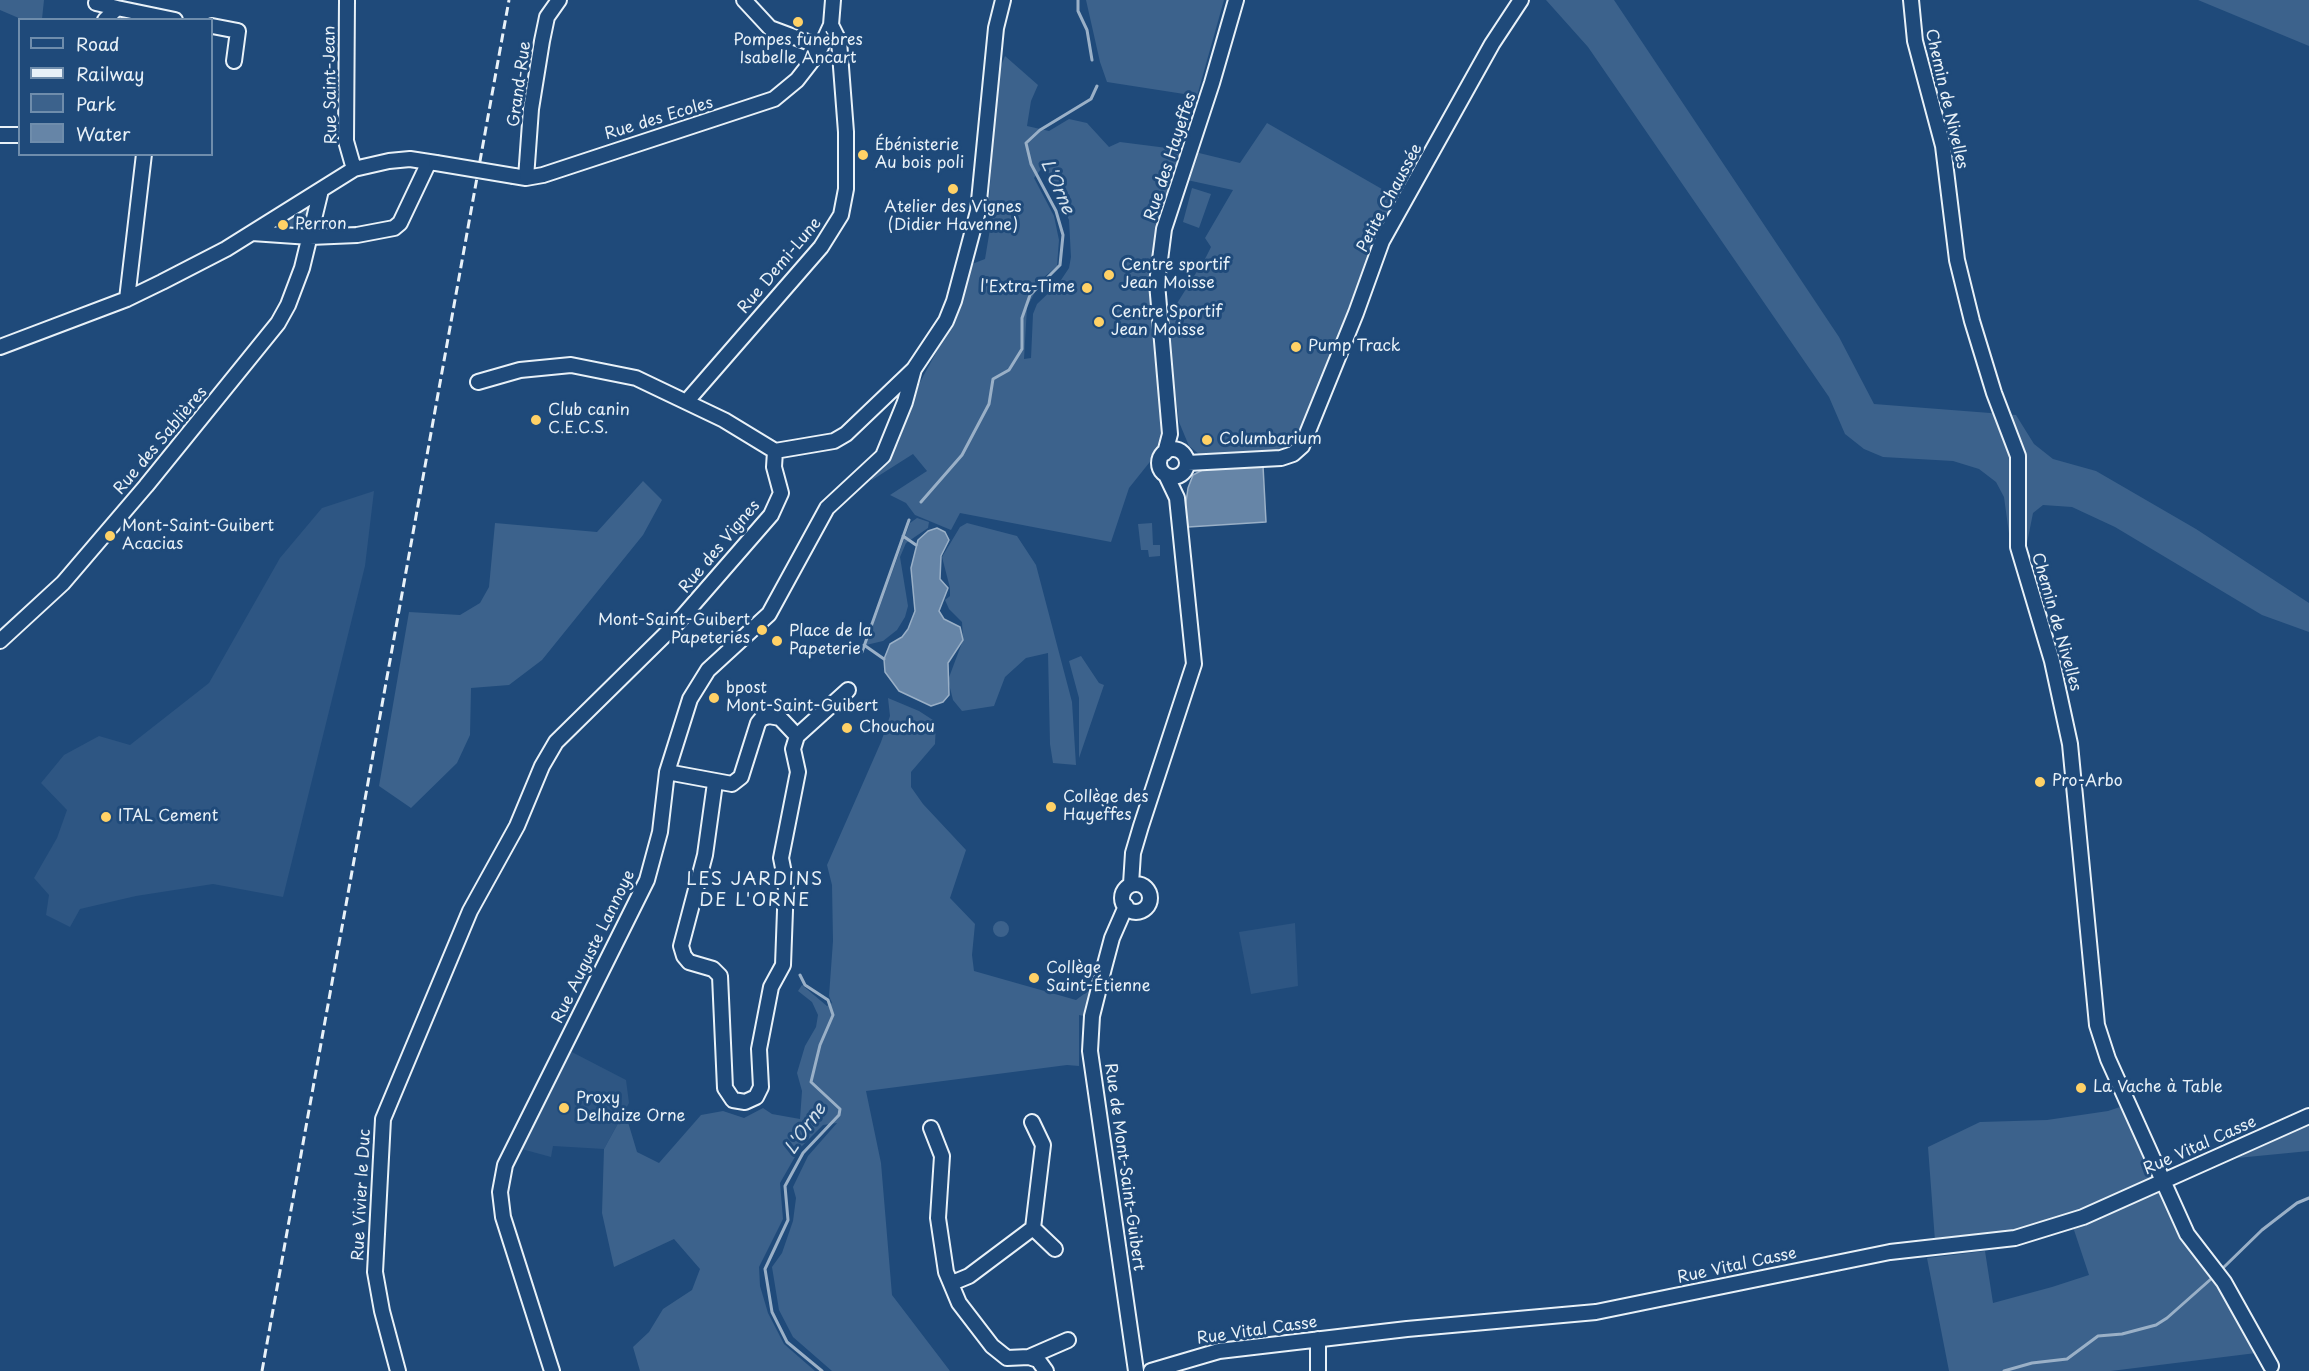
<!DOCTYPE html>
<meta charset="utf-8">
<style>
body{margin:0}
#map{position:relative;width:2309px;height:1371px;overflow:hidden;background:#1f4a7a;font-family:"Playpen Sans",sans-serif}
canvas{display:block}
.legend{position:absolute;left:18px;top:18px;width:195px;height:138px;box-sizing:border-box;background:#1f4a7a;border:2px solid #6f8dac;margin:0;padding:8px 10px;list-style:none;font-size:18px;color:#e8f1f8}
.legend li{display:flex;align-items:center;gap:12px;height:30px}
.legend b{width:30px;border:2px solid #6f8dac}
</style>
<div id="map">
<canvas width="2309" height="1371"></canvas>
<ul class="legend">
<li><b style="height:8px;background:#1f4a7a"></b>Road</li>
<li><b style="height:8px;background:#e8f1f8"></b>Railway</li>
<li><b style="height:16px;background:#3c628c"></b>Park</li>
<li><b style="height:16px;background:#6685a7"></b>Water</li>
</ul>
</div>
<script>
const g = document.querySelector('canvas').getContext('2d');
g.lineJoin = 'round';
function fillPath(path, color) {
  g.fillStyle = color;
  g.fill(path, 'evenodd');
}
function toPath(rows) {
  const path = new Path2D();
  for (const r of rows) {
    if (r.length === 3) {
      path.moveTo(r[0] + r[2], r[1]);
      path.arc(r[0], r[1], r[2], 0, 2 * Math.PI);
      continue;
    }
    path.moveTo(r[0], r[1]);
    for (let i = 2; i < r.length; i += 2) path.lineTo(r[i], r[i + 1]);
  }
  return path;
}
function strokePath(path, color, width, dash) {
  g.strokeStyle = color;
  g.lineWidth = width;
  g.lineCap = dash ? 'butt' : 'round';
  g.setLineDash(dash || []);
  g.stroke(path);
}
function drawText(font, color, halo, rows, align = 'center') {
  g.font = font + ' "Playpen Sans",sans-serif';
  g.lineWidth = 6;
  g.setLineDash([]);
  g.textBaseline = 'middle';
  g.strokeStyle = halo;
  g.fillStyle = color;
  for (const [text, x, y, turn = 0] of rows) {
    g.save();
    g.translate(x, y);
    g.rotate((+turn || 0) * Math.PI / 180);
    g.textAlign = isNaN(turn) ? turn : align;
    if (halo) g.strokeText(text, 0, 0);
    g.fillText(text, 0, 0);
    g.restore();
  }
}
const built = toPath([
 [374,491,365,566,283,897,213,884,136,896,80,909,70,927,46,915,49,895,34,878,57,838,67,810,41,783,64,755,99,736,130,745,209,683,280,558,322,508],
 [1295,923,1298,986,1251,994,1239,932],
 [568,1050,626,1080,629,1103,604,1149,553,1146,551,1157,518,1148]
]);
const green = toPath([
 [0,0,44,0,42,19,21,19,0,10],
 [1086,0,1224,0,1197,96,1107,82,1100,62],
 [1546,0,1614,0,1839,337,1874,404,2016,415,2034,444,2053,459,2096,471,2196,529,2309,603,2309,632,2262,615,2115,527,2072,507,2043,505,2033,513,2027,543,2010,541,2004,497,1996,482,1979,469,1953,461,1883,457,1864,449,1845,434,1829,397,1588,47],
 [2198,0,2309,0,2309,46],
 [1005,56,1038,85,1031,101,1027,126,1049,131,1069,119,1087,123,1109,147,1120,142,1183,150,1159,227,1165,443,1129,488,1111,542,960,513,951,530,915,515,906,503,890,495,927,471,913,454,872,480,867,475,898,444,919,384,957,314,972,264,985,259,991,223,988,213,995,114,1000,68],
 [1046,163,1051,182,1069,220,1071,257,1069,268,1059,283,1037,304,1033,314,1031,358,1024,359,1027,307,1042,279,1057,266,1059,240,1054,216,1034,178],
 [1267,123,1401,200,1300,443,1286,454,1205,459,1189,446,1179,422,1166,321,1206,257,1211,247,1205,238,1233,190,1187,180,1195,152,1240,163],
 [1192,188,1211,194,1199,228,1183,222],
 [306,206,310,209,305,231,275,228,274,226],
 [643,481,662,500,643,535,542,660,509,685,471,688,470,735,457,763,411,808,379,786,409,612,460,615,480,603,489,587,495,523,597,532],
 [917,518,929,522,928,528,906,543,900,557,908,606,905,617,897,630,883,641,866,645,910,523],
 [967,523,1017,536,1036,565,1072,702,1076,765,1053,763,1050,744,1048,653,1026,658,1005,677,994,706,962,711,953,700,948,680,963,640,962,622,949,609,945,600,950,596,950,588,942,557,960,527],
 [1152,523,1153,545,1160,545,1160,556,1149,557,1148,550,1141,550,1138,524],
 [1081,656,1099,683,1104,685,1079,758,1079,698,1069,661],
 [888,698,919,711,936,722,935,744,911,772,911,787,923,804,966,850,950,898,975,924,972,955,974,971,1076,1000,1088,991,1093,995,1088,1017,1079,1015,1079,1066,1067,1065,866,1091,881,1163,892,1295,950,1371,832,1371,793,1337,779,1310,772,1267,782,1253,793,1221,796,1198,793,1187,808,1156,837,1123,823,1125,800,1148,780,1183,783,1219,759,1267,760,1286,768,1313,784,1344,815,1371,640,1371,633,1347,649,1332,663,1309,692,1290,700,1269,674,1239,614,1267,602,1213,604,1149,621,1118,628,1122,637,1152,659,1163,701,1115,723,1111,744,1118,763,1108,772,1114,800,1119,802,1091,797,1073,805,1046,816,1027,818,1015,812,1002,798,991,802,985,827,1006,832,1003,829,996,833,941,832,885,827,865,881,742,890,716],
 [1001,929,8],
 [2123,1106,2155,1169,2152,1179,2079,1212,2035,1227,1935,1241,1928,1147,1980,1122,2047,1120,2108,1111],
 [2309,1125,2309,1151,2237,1158],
 [2157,1191,2161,1192,2220,1285,2256,1353,2111,1371,1949,1371,1927,1258,1985,1251,1993,1303,2052,1287,2089,1275,2073,1227]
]);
const water = toPath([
 [1263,466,1266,522,1188,527,1185,509,1188,488,1193,475,1208,467,1263,466],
 [937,528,945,532,949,540,941,556,940,579,948,588,939,611,944,619,960,627,963,640,948,663,949,695,943,702,931,706,899,691,885,672,884,659,890,644,902,637,908,629,915,611,911,568,918,540,928,531,937,528]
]);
const stream = toPath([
 [1078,0,1078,11,1087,30,1092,60],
 [921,502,962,455,989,404,993,379,1009,370,1022,349,1022,318,1030,295,1060,265,1063,235,1056,211,1031,164,1026,143,1040,130,1091,99,1097,86],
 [903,536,916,545],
 [864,645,884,659],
 [862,652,909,520],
 [800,975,805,985,828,1000,833,1015,820,1045,811,1082,840,1109,839,1115,803,1153,785,1186,788,1220,765,1269,772,1312,787,1342,822,1371],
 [2224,1267,2262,1230,2297,1203,2309,1198],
 [2004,1371,2032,1363,2067,1359,2098,1336,2122,1334,2156,1325,2167,1318,2211,1279]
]);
const minor = toPath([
 [347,0,346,141,354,169],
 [744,0,770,28,821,47],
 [1911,0,1915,41,1943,146,1957,260,1972,321,1994,393,2018,456,2018,547,2052,661,2070,744,2097,1025,2108,1059,2187,1234,2224,1282,2271,1366],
 [96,3,117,8],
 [105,20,117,8,175,20],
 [212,26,238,31,234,61],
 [0,135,20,135],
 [514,176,526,178,543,175,774,99,797,80,818,53,831,25,833,0],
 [526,178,531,109,542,41,547,17,559,0],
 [252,233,310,237,357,235,394,228,400,223,429,162],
 [127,299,144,154],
 [0,347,127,299,162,282,226,249,354,169,389,161,410,159,436,163],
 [478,382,520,370,571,365,636,378,724,420,775,451],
 [687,401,821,247,841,215,846,189,846,132,839,41,831,25],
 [1173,463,14],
 [1165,453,1170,434,1157,283,1164,229,1212,83,1236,0],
 [1188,463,1281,458,1293,454,1302,446,1356,313,1382,241,1492,44,1521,0],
 [0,641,63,583,146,486,278,323,288,305,302,268,321,190],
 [797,736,848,690],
 [667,772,732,784,741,777,758,723,762,718,769,716,780,718,797,736,793,749,798,772,781,858,786,883,783,965,771,987,759,1049,761,1087,756,1097,745,1102,733,1100,725,1088,720,976,713,969,689,962,684,956,681,946,705,855,715,783],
 [1136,898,14],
 [1131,884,1133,853,1141,826,1194,664,1177,498,1166,475],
 [1126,906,1112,938,1104,968,1092,1016,1090,1051,1136,1371],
 [931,1128,942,1156,938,1218,946,1272,959,1303,992,1346,1007,1358,1029,1357,1068,1340],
 [1033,1228,1055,1249],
 [952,1283,969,1276,1033,1228,1043,1145,1032,1122],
 [1029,1357,1038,1360,1046,1371],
 [398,1371,382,1311,375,1272,383,1119,470,911,517,826,542,766,556,742,677,623,771,515,781,493,774,467,775,451,834,441,846,434,914,369,946,321,954,301,978,211,996,28,1003,0],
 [552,1371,503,1217,500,1192,505,1165,647,880,660,832,667,772,690,699,708,670,769,614,827,508,883,456,905,402,914,369],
 [1151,1371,1219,1351,1407,1329,1596,1312,1890,1252,2015,1238,2083,1217,2309,1116],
 [1318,1371,1318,1339]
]);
const rail = toPath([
 [262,1371,509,0]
]);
const minorBridge = toPath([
 [436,163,514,176]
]);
const markers = [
 [798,22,6,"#ffd166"],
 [863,155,6,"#ffd166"],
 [953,189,6,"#ffd166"],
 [283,225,6,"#ffd166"],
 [1109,275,6,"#ffd166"],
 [1087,288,6,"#ffd166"],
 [1099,322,6,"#ffd166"],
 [1296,347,6,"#ffd166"],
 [536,420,6,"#ffd166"],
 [1207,440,6,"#ffd166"],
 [110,536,6,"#ffd166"],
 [762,630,6,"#ffd166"],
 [777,641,6,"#ffd166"],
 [714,698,6,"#ffd166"],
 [847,728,6,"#ffd166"],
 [2040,782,6,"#ffd166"],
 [1051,807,6,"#ffd166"],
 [106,817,6,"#ffd166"],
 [1034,978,6,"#ffd166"],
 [2081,1088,6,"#ffd166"],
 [564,1108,6,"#ffd166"]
];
const poiNames = [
 ["Pompes funèbres",798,41,"center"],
 ["Isabelle Ancart",798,59,"center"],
 ["Ébénisterie",875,146],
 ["Au bois poli",875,164],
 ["Atelier des Vignes",953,208,"center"],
 ["(Didier Havenne)",953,226,"center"],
 ["Perron",295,225],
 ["Centre sportif",1121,266],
 ["Jean Moisse",1121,284],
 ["l'Extra-Time",1075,288,"right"],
 ["Centre Sportif",1111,313],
 ["Jean Moisse",1111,331],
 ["Pump Track",1308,347],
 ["Club canin",548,411],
 ["C.E.C.S.",548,429],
 ["Columbarium",1219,440],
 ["Mont-Saint-Guibert",122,527],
 ["Acacias",122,545],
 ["Mont-Saint-Guibert",750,621,"right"],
 ["Papeteries",750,639,"right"],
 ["Place de la",789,632],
 ["Papeterie",789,650],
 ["bpost",726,689],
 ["Mont-Saint-Guibert",726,707],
 ["Chouchou",859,728],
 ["Pro-Arbo",2052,782],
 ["Collège des",1063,798],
 ["Hayeffes",1063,816],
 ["ITAL Cement",118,817],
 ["Collège",1046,969],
 ["Saint-Étienne",1046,987],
 ["La Vache à Table",2093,1088],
 ["Proxy",576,1099],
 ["Delhaize Orne",576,1117]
];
const streetNames = [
 ["Grand-Rue",520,84,-82],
 ["Rue Saint-Jean",331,85,-91],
 ["Chemin de Nivelles",1946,99,77],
 ["Rue des Ecoles",659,119,-17],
 ["Rue des Hayeffes",1171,157,-72],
 ["Petite Chaussée",1390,198,-62],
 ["Rue Demi-Lune",780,266,-50],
 ["Rue des Sablières",161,441,-50],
 ["Rue des Vignes",720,547,-50],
 ["Chemin de Nivelles",2056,622,74],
 ["Rue Auguste Lannoye",594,947,-64],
 ["Rue Vital Casse",2200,1146,-24],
 ["Rue de Mont-Saint-Guibert",1124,1167,82],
 ["Rue Vivier le Duc",362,1195,-87],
 ["Rue Vital Casse",1737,1266,-12],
 ["Rue Vital Casse",1257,1331,-8]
];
const waterNames = [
 ["L'Orne",1057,187,66],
 ["L'Orne",806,1129,-55]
];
const neighbourhoodNames = [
 ["LES JARDINS",755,880],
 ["DE L'ORNE",755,901]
];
fillPath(built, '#2e5683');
fillPath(green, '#3c628c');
fillPath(water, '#6685a7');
strokePath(water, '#9ab0c7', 1.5);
strokePath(stream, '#9ab0c7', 3);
strokePath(minor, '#e8f1f8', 18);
strokePath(minor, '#1f4a7a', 14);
strokePath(rail, '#e8f1f8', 3, [9, 4.5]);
strokePath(minorBridge, '#e8f1f8', 18, []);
strokePath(minorBridge, '#1f4a7a', 14);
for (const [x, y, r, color] of markers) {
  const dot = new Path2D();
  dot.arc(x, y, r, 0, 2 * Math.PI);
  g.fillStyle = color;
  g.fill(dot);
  strokePath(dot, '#1f4a7a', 2);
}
drawText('16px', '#e8f1f8', '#1f4a7a', poiNames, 'left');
drawText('16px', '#e8f1f8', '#1f4a7a', streetNames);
drawText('italic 18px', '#d4e1ec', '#1f4a7a', waterNames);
g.letterSpacing = '1.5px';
drawText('18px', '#e8f1f8', '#1f4a7a', neighbourhoodNames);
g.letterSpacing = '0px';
</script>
